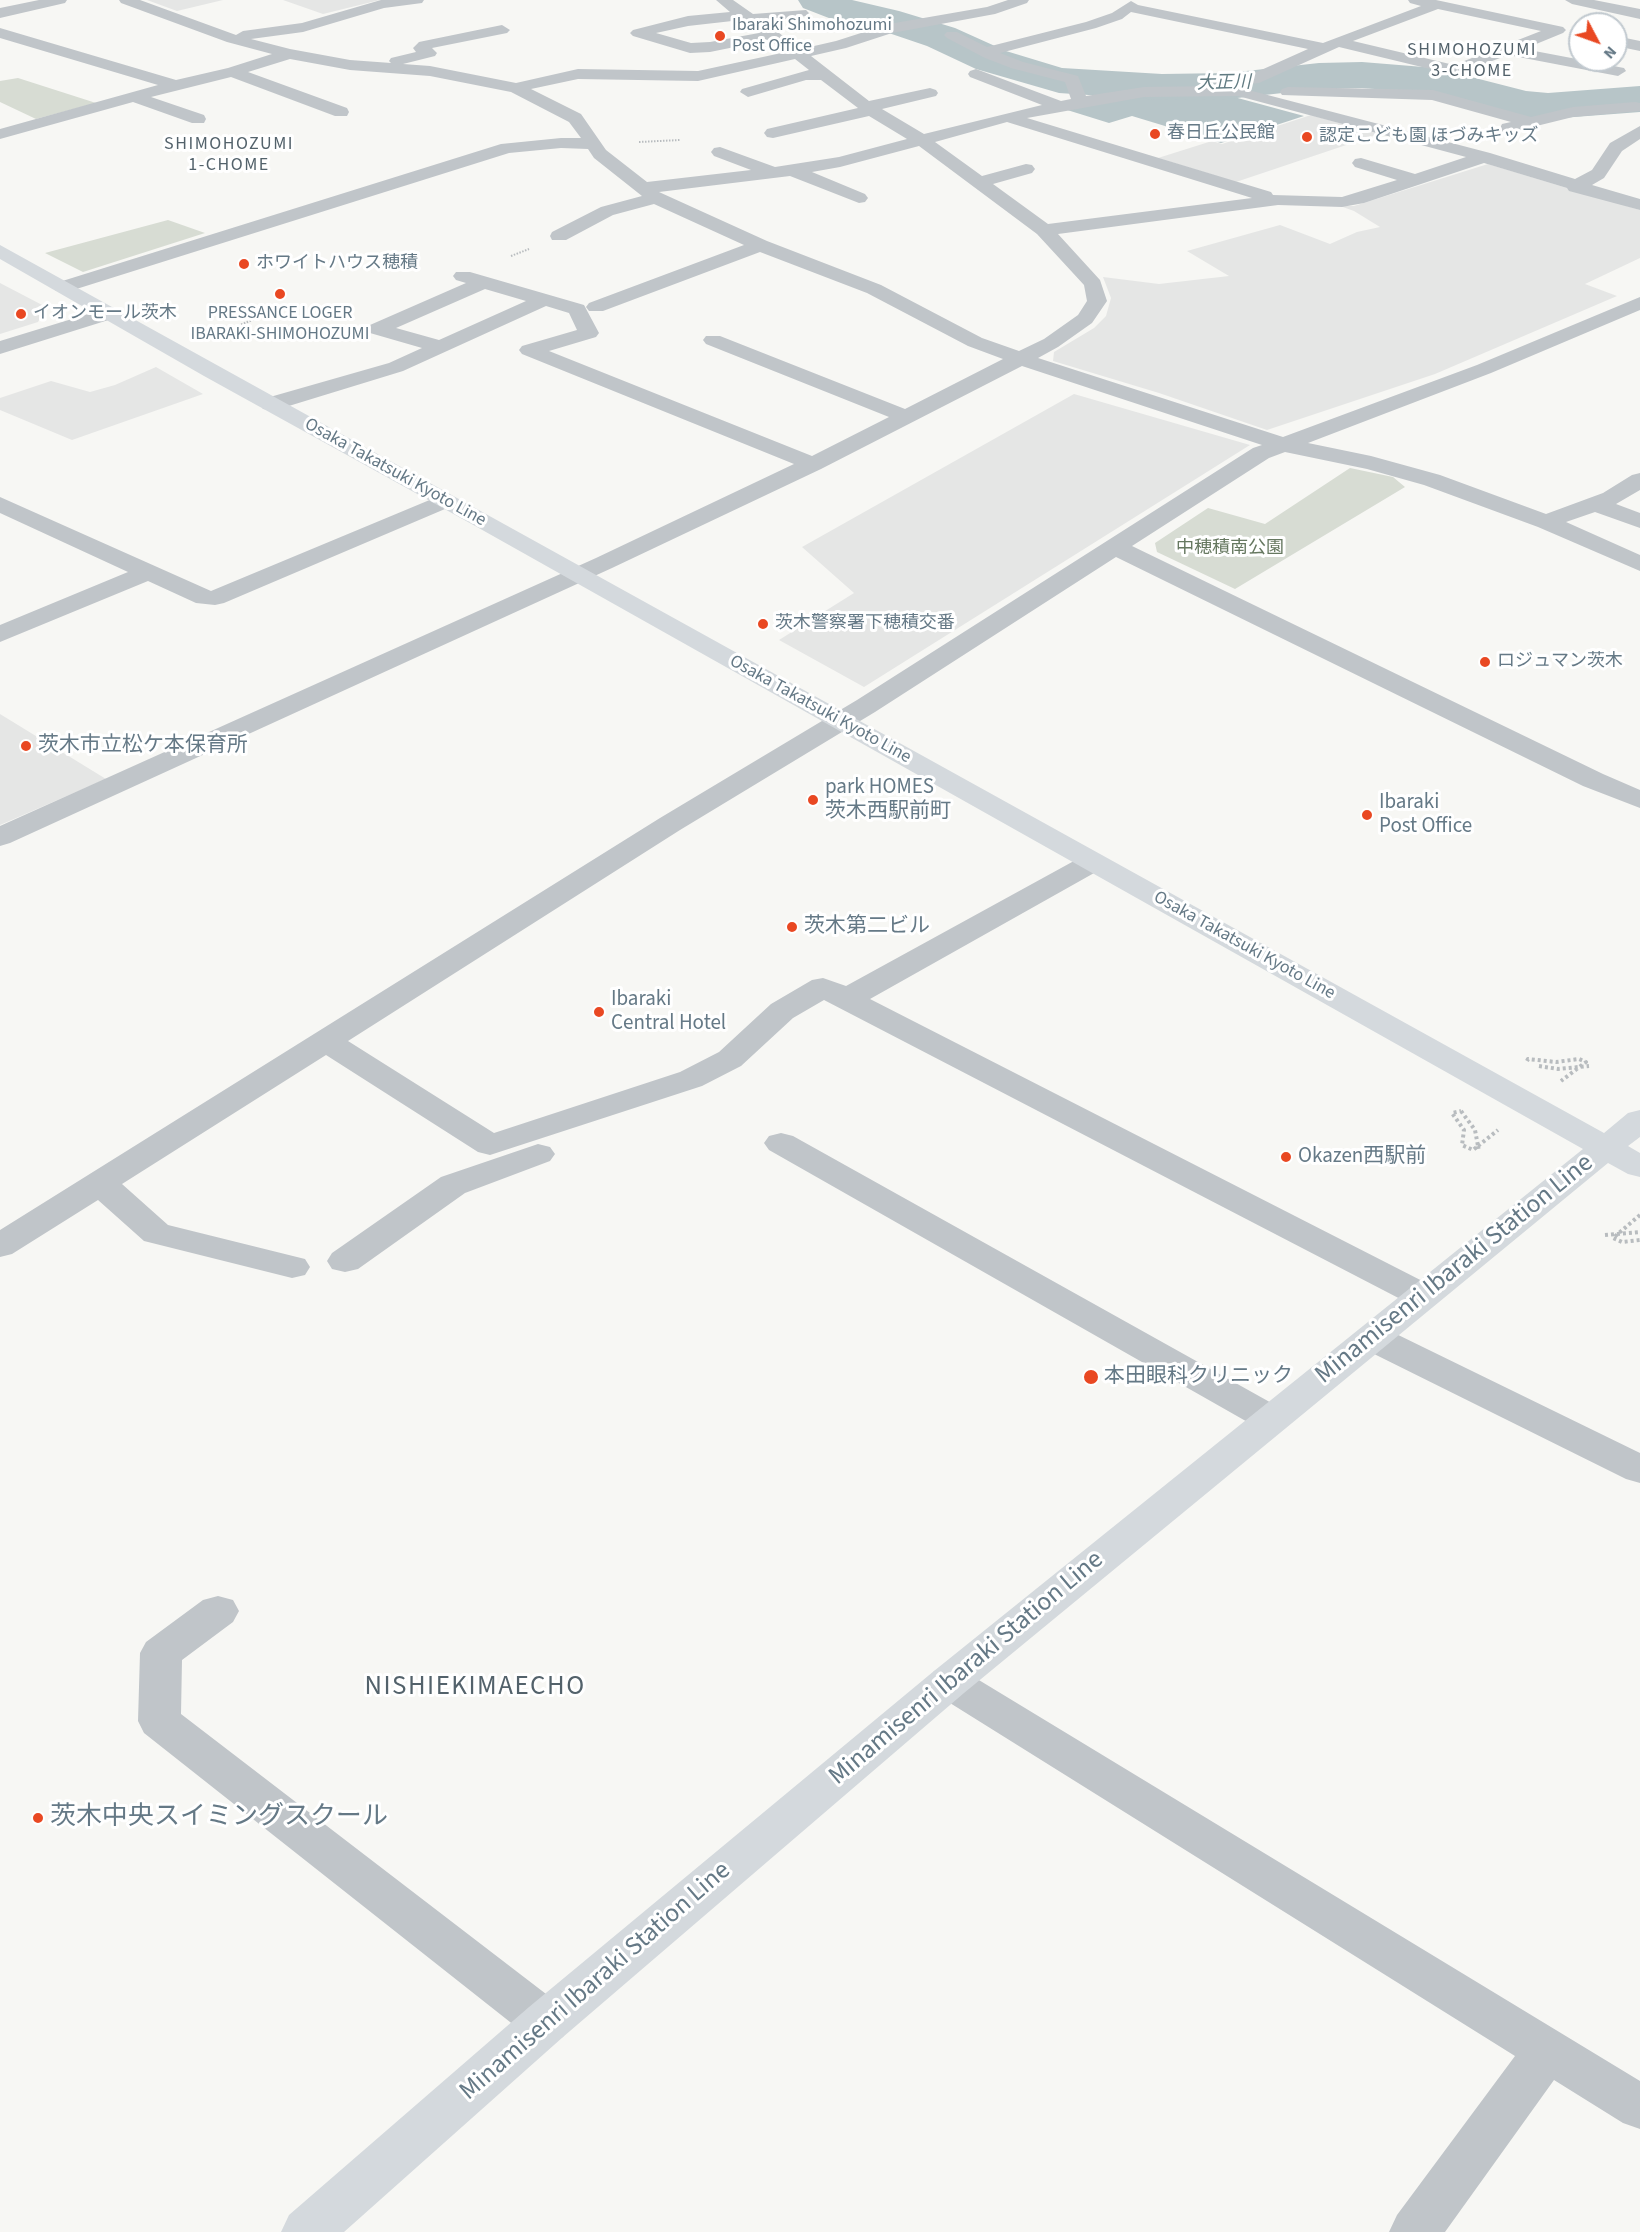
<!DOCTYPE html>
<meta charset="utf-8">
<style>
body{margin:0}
#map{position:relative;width:1640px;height:2232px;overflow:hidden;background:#f7f7f4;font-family:"Source Sans 3",sans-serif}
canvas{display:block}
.north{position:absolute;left:1568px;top:12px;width:60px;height:60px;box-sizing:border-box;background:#fff;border:2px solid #c1c9cf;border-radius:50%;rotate:131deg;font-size:16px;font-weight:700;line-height:24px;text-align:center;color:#657986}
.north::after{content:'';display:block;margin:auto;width:21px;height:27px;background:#e94822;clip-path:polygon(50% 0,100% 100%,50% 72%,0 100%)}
</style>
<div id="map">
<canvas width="1640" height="2232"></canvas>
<div class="north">N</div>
</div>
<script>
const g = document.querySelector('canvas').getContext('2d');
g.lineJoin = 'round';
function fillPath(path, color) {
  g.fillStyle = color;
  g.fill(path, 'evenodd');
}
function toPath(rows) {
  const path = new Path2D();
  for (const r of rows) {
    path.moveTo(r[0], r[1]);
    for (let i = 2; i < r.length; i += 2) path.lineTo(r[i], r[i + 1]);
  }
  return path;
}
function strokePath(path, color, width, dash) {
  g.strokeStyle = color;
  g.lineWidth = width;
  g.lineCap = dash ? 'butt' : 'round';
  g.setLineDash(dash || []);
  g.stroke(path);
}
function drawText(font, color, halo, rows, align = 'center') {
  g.font = font + ' "Source Sans 3","Noto Sans JP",sans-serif';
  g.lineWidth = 6;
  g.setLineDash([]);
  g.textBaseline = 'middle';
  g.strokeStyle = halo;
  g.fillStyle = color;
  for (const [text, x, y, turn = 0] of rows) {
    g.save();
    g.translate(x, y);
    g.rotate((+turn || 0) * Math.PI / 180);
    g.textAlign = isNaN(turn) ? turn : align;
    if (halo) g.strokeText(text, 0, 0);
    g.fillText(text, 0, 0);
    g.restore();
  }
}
const built = toPath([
 [147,0,223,0,177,11],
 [283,0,380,0,323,14],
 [1311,115,1379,134,1236,182,1158,158,1212,141,1222,144],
 [1488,164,1640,210,1640,258,1585,284,1617,296,1435,374,1267,430,1159,393,1053,361,1054,352,1094,328,1106,316,1111,298,1103,277,1159,284,1229,276,1187,251,1280,225,1330,244,1357,232,1380,227,1354,211,1340,206,1354,206],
 [0,283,46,307,38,322,0,334],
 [156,367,203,394,72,440,0,410,0,398,51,381,90,392,115,385],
 [1074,394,1250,445,864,687,779,640,854,593,802,547],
 [0,714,106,779,0,825]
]);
const green = toPath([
 [18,78,96,103,36,119,0,102,0,81],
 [168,220,205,233,83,272,45,253],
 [1350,468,1393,477,1405,487,1235,589,1157,552,1155,543,1208,508,1265,524]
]);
const water = toPath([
 [1139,95,1234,97,1304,116,1221,143,1132,116,1109,123,1064,109]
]);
const river = toPath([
 [798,0,852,0,899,11,955,28,1006,51,1062,68,1162,74,1228,73,1319,63,1362,62,1436,68,1526,91,1548,93,1640,86,1640,112,1548,119,1526,117,1435,94,1362,88,1319,89,1228,99,1162,100,1059,93,976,69,927,46,877,29,834,20,803,8,798,0]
]);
const pathFar1 = toPath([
 [639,142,680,140],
 [511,256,529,249],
 [213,335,258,318]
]);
const path = toPath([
 [1527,1061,1528,1059,1556,1062,1579,1059,1586,1062,1561,1081],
 [1539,1066,1558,1069,1589,1066],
 [1461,1111,1475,1130,1478,1146,1473,1150,1462,1145,1464,1130,1452,1113,1461,1111],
 [1478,1146,1479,1151],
 [1478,1146,1498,1130],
 [1640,1215,1613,1238,1622,1242,1640,1240],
 [1605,1235,1640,1232]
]);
const minor = toPath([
 [39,0,67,0,65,3,0,18,0,8,39,0],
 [119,0,140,0,236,35,243,31,302,23,381,0,424,0,422,3,384,8,303,32,251,39,290,49,350,60,391,63,389,61,391,58,416,52,413,48,419,42,502,25,510,30,507,33,432,48,437,53,435,56,403,64,430,66,516,83,578,69,698,71,786,52,769,40,710,52,690,53,633,36,630,33,633,30,688,16,730,12,716,0,733,0,753,14,806,10,809,13,806,16,764,22,801,49,836,41,889,24,987,7,1008,0,1029,0,1027,3,995,14,892,33,846,48,811,56,869,101,930,88,936,90,938,93,936,96,882,109,924,134,1042,105,970,77,968,74,970,71,976,69,1061,101,1071,99,1065,82,1011,68,985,58,947,38,944,35,947,32,957,32,987,47,1086,22,1112,13,1131,1,1138,5,1323,43,1421,6,1410,3,1408,0,1436,0,1563,27,1566,30,1563,33,1524,49,1624,68,1626,71,1618,76,1508,55,1455,75,1339,47,1259,83,1233,86,1490,153,1575,179,1592,170,1610,143,1640,126,1640,139,1622,151,1604,178,1592,185,1640,199,1640,210,1569,191,1567,188,1484,163,1364,203,1342,207,1278,205,1058,234,1100,280,1107,301,1092,323,1058,347,1038,358,1283,437,1477,365,1640,297,1640,310,1491,373,1308,443,1371,456,1440,475,1546,514,1603,493,1632,475,1640,473,1640,490,1616,504,1640,513,1640,528,1595,512,1566,522,1640,555,1640,571,1538,527,1424,485,1367,469,1285,452,1269,458,1132,546,1603,774,1640,790,1640,808,1583,786,1116,557,875,712,680,830,348,1041,494,1133,680,1072,719,1052,771,1004,812,980,823,978,846,986,1083,856,1093,853,1103,856,1107,862,1103,868,870,999,1436,1288,1441,1296,1436,1304,1423,1308,1410,1304,824,1000,793,1018,741,1066,702,1086,490,1155,478,1152,326,1055,122,1184,168,1225,305,1259,310,1267,305,1275,292,1278,144,1241,98,1200,12,1254,0,1257,0,1230,660,818,857,700,1253,448,1262,445,1022,366,821,469,612,568,10,843,0,846,0,826,596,558,794,464,522,354,519,350,522,346,577,330,569,313,546,306,403,371,279,409,271,410,263,409,260,404,263,399,389,363,422,348,370,333,367,329,370,325,466,283,456,280,453,276,456,272,470,272,584,305,599,333,596,337,549,351,812,456,889,417,706,344,703,340,706,336,720,336,905,409,1003,359,968,346,867,293,760,252,603,311,589,311,586,307,589,303,744,245,654,204,613,215,566,240,552,240,550,236,552,232,601,207,642,196,594,158,588,149,561,148,509,153,70,291,56,291,53,287,56,283,501,144,561,138,581,138,569,122,511,92,430,76,350,70,290,59,248,72,347,108,349,112,347,116,335,116,231,77,151,97,204,115,206,119,204,123,192,123,133,102,0,139,0,129,158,85,0,38,0,28,176,80,228,68,272,54,227,42,121,3,119,0],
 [1438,9,1541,31,1454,65,1353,41,1438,9],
 [1131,12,1308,49,1250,75,1215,79,1213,82,1218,86,1144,87,1086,96,1078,76,1023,62,1000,53,1096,28,1122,19,1131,12],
 [741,20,759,33,710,42,691,43,656,33,688,26,741,20],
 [795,59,809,70,742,89,740,92,748,97,806,80,821,80,858,108,767,129,764,133,767,137,773,138,869,116,907,139,839,157,775,167,720,147,714,148,711,152,714,156,751,170,647,182,606,150,581,114,531,89,578,79,698,81,795,59],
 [1238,96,1466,157,1415,174,1361,158,1355,159,1352,163,1355,167,1397,180,1342,197,1273,195,1271,192,1027,118,1144,97,1238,96],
 [1007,122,1252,198,1048,224,993,184,1032,173,1035,169,1032,165,1026,164,982,176,935,142,1007,122],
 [919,146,1037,234,1084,285,1087,301,1078,315,1044,339,1019,351,982,338,881,285,767,241,659,192,790,176,859,203,865,202,868,198,865,194,812,172,840,167,919,146],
 [485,289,526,301,439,340,396,328,485,289],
 [1565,0,1594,0,1640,9,1640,19,1572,4,1565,0],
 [1616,36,1640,41,1640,51,1616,46,1616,36],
 [1288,87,1433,90,1531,117,1573,107,1635,102,1640,103,1640,111,1573,117,1508,133,1502,132,1500,128,1502,124,1511,122,1432,100,1282,95,1280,92,1282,89,1288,87],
 [111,307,118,309,121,313,118,317,0,354,0,341,111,307],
 [444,494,452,496,456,501,452,506,224,603,215,605,196,603,148,581,0,642,0,625,128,572,0,513,0,497,211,591,444,494],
 [781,1133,793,1136,1284,1410,1290,1419,1284,1428,1271,1432,1258,1428,769,1150,764,1143,769,1136,781,1133],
 [538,1144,550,1147,555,1154,550,1161,465,1193,358,1269,345,1272,332,1269,327,1261,332,1253,441,1177,538,1144],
 [1373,1326,1386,1329,1640,1453,1640,1483,1626,1479,1360,1347,1355,1338,1360,1329,1373,1326],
 [218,1596,233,1600,239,1611,233,1622,182,1660,181,1714,563,2007,570,2022,563,2037,546,2043,529,2037,144,1733,138,1721,140,1653,146,1642,203,1600,218,1596],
 [949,1666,964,1671,1640,2081,1640,2129,1623,2123,1554,2080,1445,2232,1389,2232,1397,2215,1515,2056,934,1693,928,1682,934,1671,949,1666]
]);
const major = toPath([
 [0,245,1604,1133,1628,1113,1640,1110,1640,1137,1628,1146,1640,1153,1640,1177,1628,1174,1608,1163,964,1693,563,2037,344,2232,281,2232,289,2215,529,2007,934,1671,1583,1149,477,527,204,376,0,259,0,245]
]);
const markers = [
 [720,36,6,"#e94822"],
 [1155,134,6,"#e94822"],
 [1307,137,6,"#e94822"],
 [244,264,6,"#e94822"],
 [280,294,6,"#e94822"],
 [21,314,6,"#e94822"],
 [763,624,6,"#e94822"],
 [1485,662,6,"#e94822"],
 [26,746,6,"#e94822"],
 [813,800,6,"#e94822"],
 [1367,815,6,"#e94822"],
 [792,927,6,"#e94822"],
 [599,1012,6,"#e94822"],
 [1286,1157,6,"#e94822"],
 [1091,1377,8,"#e94822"],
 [38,1818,6,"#e94822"]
];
const farPoinames = [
 ["Ibaraki Shimohozumi",732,26],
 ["Post Office",732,47],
 ["春日丘公民館",1167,134],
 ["認定こども園 ほづみキッズ",1319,137],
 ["ホワイトハウス穂積",256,264],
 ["イオンモール茨木",33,314],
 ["PRESSANCE LOGER",280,314,"center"],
 ["IBARAKI-SHIMOHOZUMI",280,335,"center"],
 ["茨木警察署下穂積交番",775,624],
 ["ロジュマン茨木",1497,662]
];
const farNeighbourhoodnames = [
 ["SHIMOHOZUMI",1472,51],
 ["3-CHOME",1472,72],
 ["SHIMOHOZUMI",229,145],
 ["1-CHOME",229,166]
];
const farWaternames = [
 ["大正川",1224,84,-1]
];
const farStreetnames = [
 ["Osaka Takatsuki Kyoto Line",395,473,29],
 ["Osaka Takatsuki Kyoto Line",820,710,29],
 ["Osaka Takatsuki Kyoto Line",1244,946,29]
];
const farParknames = [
 ["中穂積南公園",1230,549]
];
const poiNames = [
 ["茨木市立松ケ本保育所",38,746],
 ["park HOMES",825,788],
 ["茨木西駅前町",825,812],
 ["Ibaraki",1379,803],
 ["Post Office",1379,827],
 ["茨木第二ビル",804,927],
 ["Ibaraki",611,1000],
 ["Central Hotel",611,1024],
 ["Okazen西駅前",1298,1157],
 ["本田眼科クリニック",1104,1377]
];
const nearStreetnames = [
 ["Minamisenri Ibaraki Station Line",1455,1270,-39],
 ["Minamisenri Ibaraki Station Line",967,1669,-40],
 ["Minamisenri Ibaraki Station Line",596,1982,-41]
];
const nearPoinames = [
 ["茨木中央スイミングスクール",50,1818]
];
const nearNeighbourhoodnames = [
 ["NISHIEKIMAECHO",475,1688]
];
fillPath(built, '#e5e6e5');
fillPath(green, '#d7dcd3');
fillPath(water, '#b7c5c8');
fillPath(river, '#b7c5c8');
strokePath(pathFar1, '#b8bcbf', 2, [1.5, 1.5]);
strokePath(path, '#b8bcbf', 4, [3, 3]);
fillPath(minor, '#c0c5c9');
fillPath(major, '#d4d9dd');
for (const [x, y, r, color] of markers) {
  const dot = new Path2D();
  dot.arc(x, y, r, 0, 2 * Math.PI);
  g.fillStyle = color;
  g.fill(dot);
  strokePath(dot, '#fff', 2);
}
drawText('18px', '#657986', '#fff', farPoinames, 'left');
g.letterSpacing = '1.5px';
drawText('18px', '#53626b', '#fff', farNeighbourhoodnames);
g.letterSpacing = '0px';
drawText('italic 18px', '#617b82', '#fff', farWaternames);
drawText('18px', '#657986', '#fff', farStreetnames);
drawText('18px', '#667860', '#fff', farParknames);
drawText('21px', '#657986', '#fff', poiNames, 'left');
drawText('26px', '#657986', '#fff', nearStreetnames);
drawText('26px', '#657986', '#fff', nearPoinames, 'left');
g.letterSpacing = '1.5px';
drawText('27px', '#53626b', '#fff', nearNeighbourhoodnames);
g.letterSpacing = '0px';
</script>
